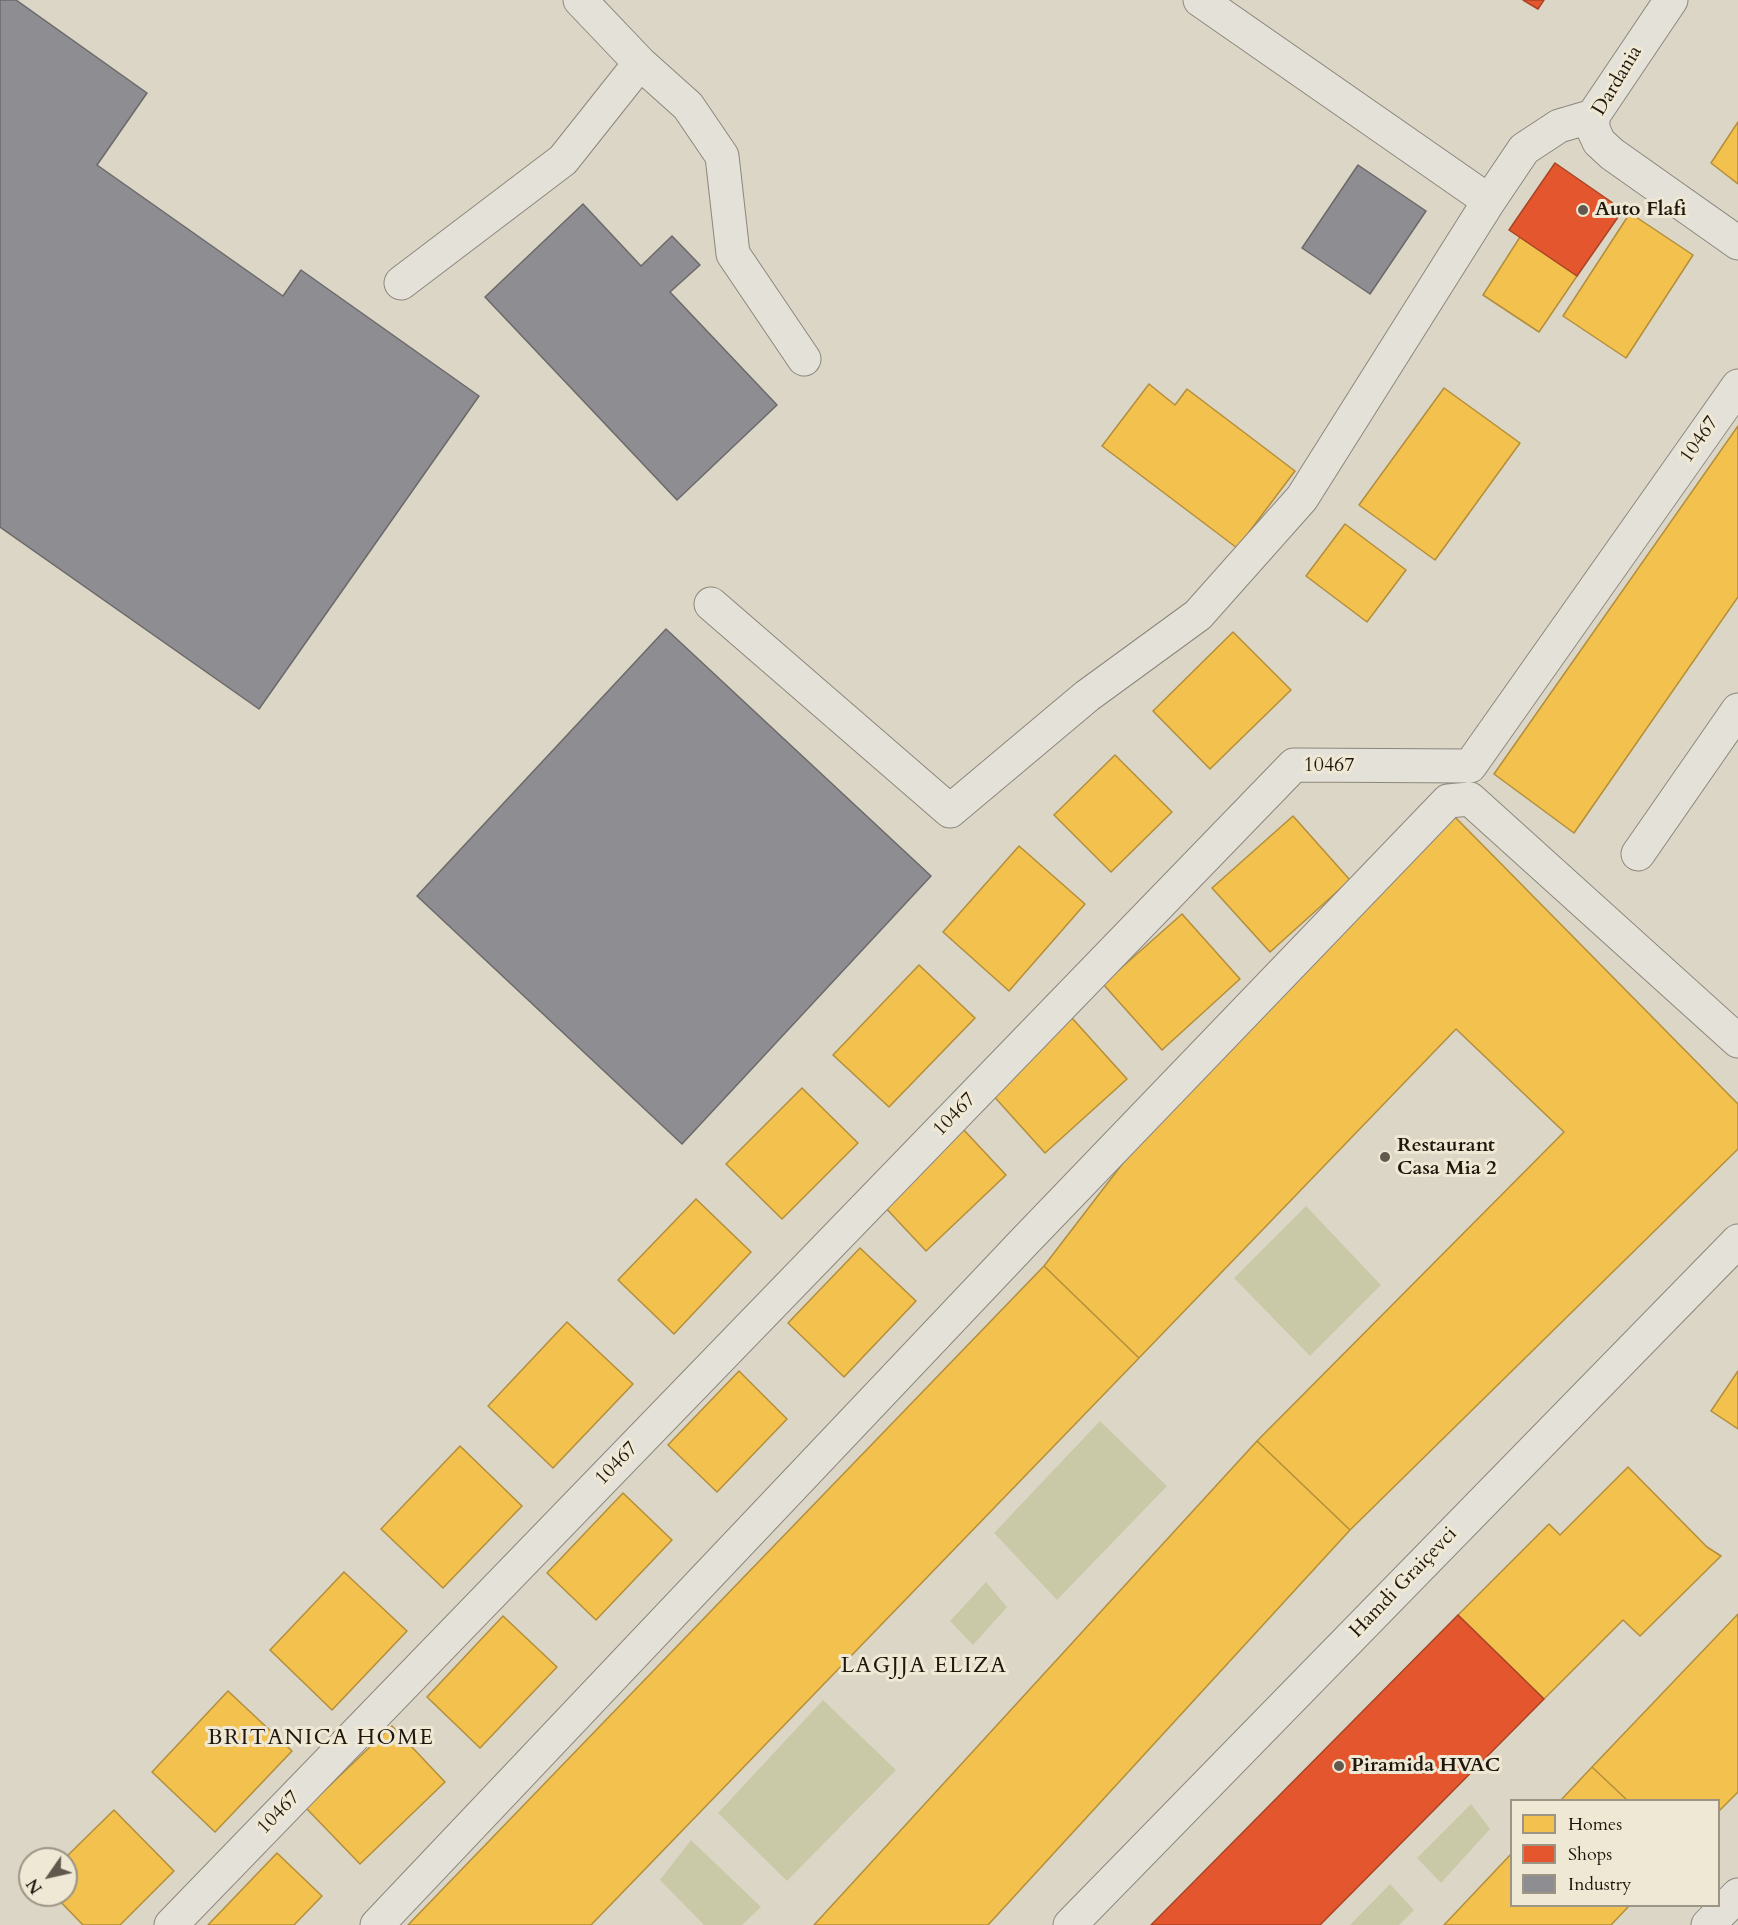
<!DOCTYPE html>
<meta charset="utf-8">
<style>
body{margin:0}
#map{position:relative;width:1738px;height:1925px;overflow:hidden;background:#dcd6c6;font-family:Cardo,serif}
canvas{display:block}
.legend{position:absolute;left:1510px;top:1799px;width:210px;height:108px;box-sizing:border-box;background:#eee8d4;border:2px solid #9c9485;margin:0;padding:8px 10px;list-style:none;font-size:18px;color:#20160e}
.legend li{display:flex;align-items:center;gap:12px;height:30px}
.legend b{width:30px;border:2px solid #9c9485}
.north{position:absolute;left:18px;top:1847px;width:60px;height:60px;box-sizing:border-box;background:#eee8d4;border:2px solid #9c9485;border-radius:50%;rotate:236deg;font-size:16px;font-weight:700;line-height:24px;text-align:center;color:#20160e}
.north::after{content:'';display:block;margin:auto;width:21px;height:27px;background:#62594e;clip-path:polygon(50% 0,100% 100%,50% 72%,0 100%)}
</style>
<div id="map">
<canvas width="1738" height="1925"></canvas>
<ul class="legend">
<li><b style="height:16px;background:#f2c14e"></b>Homes</li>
<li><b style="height:16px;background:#e4572e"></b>Shops</li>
<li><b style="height:16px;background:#8d8d92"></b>Industry</li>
</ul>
<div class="north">N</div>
</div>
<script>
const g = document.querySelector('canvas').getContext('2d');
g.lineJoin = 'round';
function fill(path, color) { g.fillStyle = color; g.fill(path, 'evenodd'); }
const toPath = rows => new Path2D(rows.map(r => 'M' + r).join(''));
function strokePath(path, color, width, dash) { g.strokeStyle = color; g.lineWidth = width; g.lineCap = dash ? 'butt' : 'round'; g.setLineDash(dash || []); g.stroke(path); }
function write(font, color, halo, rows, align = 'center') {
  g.font = font + ' Cardo,serif'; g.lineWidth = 6; g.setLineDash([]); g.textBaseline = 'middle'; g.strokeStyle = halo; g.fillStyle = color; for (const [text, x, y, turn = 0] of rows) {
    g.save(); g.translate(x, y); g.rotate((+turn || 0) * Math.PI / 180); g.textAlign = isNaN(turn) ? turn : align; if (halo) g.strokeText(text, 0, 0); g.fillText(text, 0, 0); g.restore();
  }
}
const green = toPath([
 [1306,1206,1381,1285,1310,1356,1234,1278],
 [1100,1421,1167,1486,1057,1600,994,1533],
 [986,1582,1007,1607,973,1645,950,1621],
 [823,1700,896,1770,787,1881,718,1813],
 [1471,1804,1490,1829,1441,1883,1417,1858],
 [691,1840,761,1907,742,1925,704,1925,660,1880],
 [1390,1884,1414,1910,1399,1925,1350,1925]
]);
const homes = toPath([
 [1738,122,1738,184,1711,163,1738,122],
 [1630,213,1693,255,1626,358,1563,316,1630,213],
 [1520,237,1577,276,1539,332,1483,295,1520,237],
 [1149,384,1175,405,1187,389,1295,471,1237,548,1102,446,1149,384],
 [1444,388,1520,443,1435,560,1359,505,1444,388],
 [1738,426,1738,597,1574,833,1494,774,1738,426],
 [1345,524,1406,570,1367,622,1306,576,1345,524],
 [1233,632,1291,690,1210,769,1153,711,1233,632],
 [1115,755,1172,812,1111,872,1054,815,1115,755],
 [1293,816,1350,880,1270,952,1212,888,1293,816],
 [1454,816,1738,1104,1738,1149,1350,1530,1257,1441,1564,1132,1456,1029,1139,1358,1044,1266,1179,1090,1454,816],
 [1019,846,1085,904,1009,991,943,932,1019,846],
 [1182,914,1240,979,1162,1050,1103,984,1182,914],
 [919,965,975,1018,889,1107,833,1055,919,965],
 [1072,1018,1127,1079,1045,1153,990,1092,1072,1018],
 [802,1088,858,1143,782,1219,726,1164,802,1088],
 [962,1128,1006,1175,926,1251,882,1204,962,1128],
 [696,1199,751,1252,674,1334,618,1280,696,1199],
 [860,1248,916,1301,844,1377,788,1323,860,1248],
 [1044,1266,1139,1358,591,1925,408,1925,1044,1266],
 [567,1322,633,1384,553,1468,488,1406,567,1322],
 [739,1371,787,1419,717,1492,668,1445,739,1371],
 [1738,1371,1738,1429,1711,1411,1738,1371],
 [1257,1441,1350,1530,988,1925,814,1925,1257,1441],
 [460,1446,522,1506,443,1588,381,1529,460,1446],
 [1628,1467,1707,1547,1721,1556,1640,1636,1623,1620,1544,1699,1458,1615,1549,1524,1560,1535,1628,1467],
 [623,1493,672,1540,596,1620,547,1573,623,1493],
 [344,1572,407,1631,332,1710,270,1650,344,1572],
 [1738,1614,1738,1792,1718,1812,1718,1800,1627,1800,1592,1767,1738,1614],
 [503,1616,557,1667,480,1748,427,1697,503,1616],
 [228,1691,292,1751,215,1832,152,1772,228,1691],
 [392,1726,445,1782,360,1864,306,1808,392,1726],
 [1592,1767,1627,1800,1561,1800,1592,1767],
 [114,1810,174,1871,120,1925,83,1925,54,1895,66,1895,66,1859,64,1859,114,1810],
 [277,1853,322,1896,294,1925,208,1925,277,1853],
 [1512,1853,1512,1906,1629,1906,1611,1925,1444,1925,1512,1853]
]);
const shops = toPath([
 [1523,0,1544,0,1538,9,1523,0],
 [1555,163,1623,210,1577,276,1509,230,1555,163],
 [1458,1615,1544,1699,1320,1925,1151,1925,1458,1615]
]);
const industry = toPath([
 [0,0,16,0,147,93,97,165,283,296,301,270,479,396,259,709,0,527,0,0],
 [1358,165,1426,211,1370,294,1302,248,1358,165],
 [583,204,641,266,672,236,700,265,670,292,777,405,677,500,485,297,583,204],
 [666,629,931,876,682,1144,417,896,666,629]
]);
const minor = toPath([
 [1200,0,1489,201],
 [1671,0,1593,116,1593,129,1599,142,1612,154,1738,243],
 [640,63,688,106,722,156,733,254,804,359],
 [401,283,563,160,640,63,580,0],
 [711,604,950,811,1087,696,1198,615,1302,498,1489,201,1524,149,1559,126,1593,116],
 [1638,854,1738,710],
 [171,1925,1294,765,1470,766,1738,386],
 [377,1925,1024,1242,1448,801,1470,799,1738,1041],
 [1070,1925,1738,1241],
 [1708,1925,1738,1895]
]);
const markers = [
 [1583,210,6,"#62594e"],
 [1385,1157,6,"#62594e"],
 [1339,1766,6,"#62594e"]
];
const streetNames = [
 ["Dardania",1618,81,-59],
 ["10467",1700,440,-55],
 ["10467",1329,766],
 ["10467",955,1115,-46],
 ["10467",617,1464,-46],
 ["Hamdi Graiçevci",1404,1583,-46],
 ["10467",279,1813,-46]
];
const poiNames = [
 ["Auto Flafi",1595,210],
 ["Restaurant",1397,1146],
 ["Casa Mia 2",1397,1169],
 ["Piramida HVAC",1351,1766]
];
const quarterNames = [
 ["LAGJJA ELIZA",924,1667],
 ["BRITANICA HOME",321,1739]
];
fill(green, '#cac9a7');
fill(homes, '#f2c14e');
strokePath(homes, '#b38e3b', 1.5);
fill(shops, '#e4572e');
strokePath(shops, '#a94424', 1.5);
fill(industry, '#8d8d92');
strokePath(industry, '#6c696a', 1.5);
strokePath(minor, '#8c877d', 35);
strokePath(minor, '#e4e1d9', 33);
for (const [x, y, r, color] of markers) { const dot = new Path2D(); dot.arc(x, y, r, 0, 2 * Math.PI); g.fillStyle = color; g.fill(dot); strokePath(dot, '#eee8d4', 2); }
write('20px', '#20160e', '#eee8d4', streetNames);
write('bold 20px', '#20160e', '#eee8d4', poiNames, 'left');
g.letterSpacing = '1.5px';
write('22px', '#20160e', '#eee8d4', quarterNames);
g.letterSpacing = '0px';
</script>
